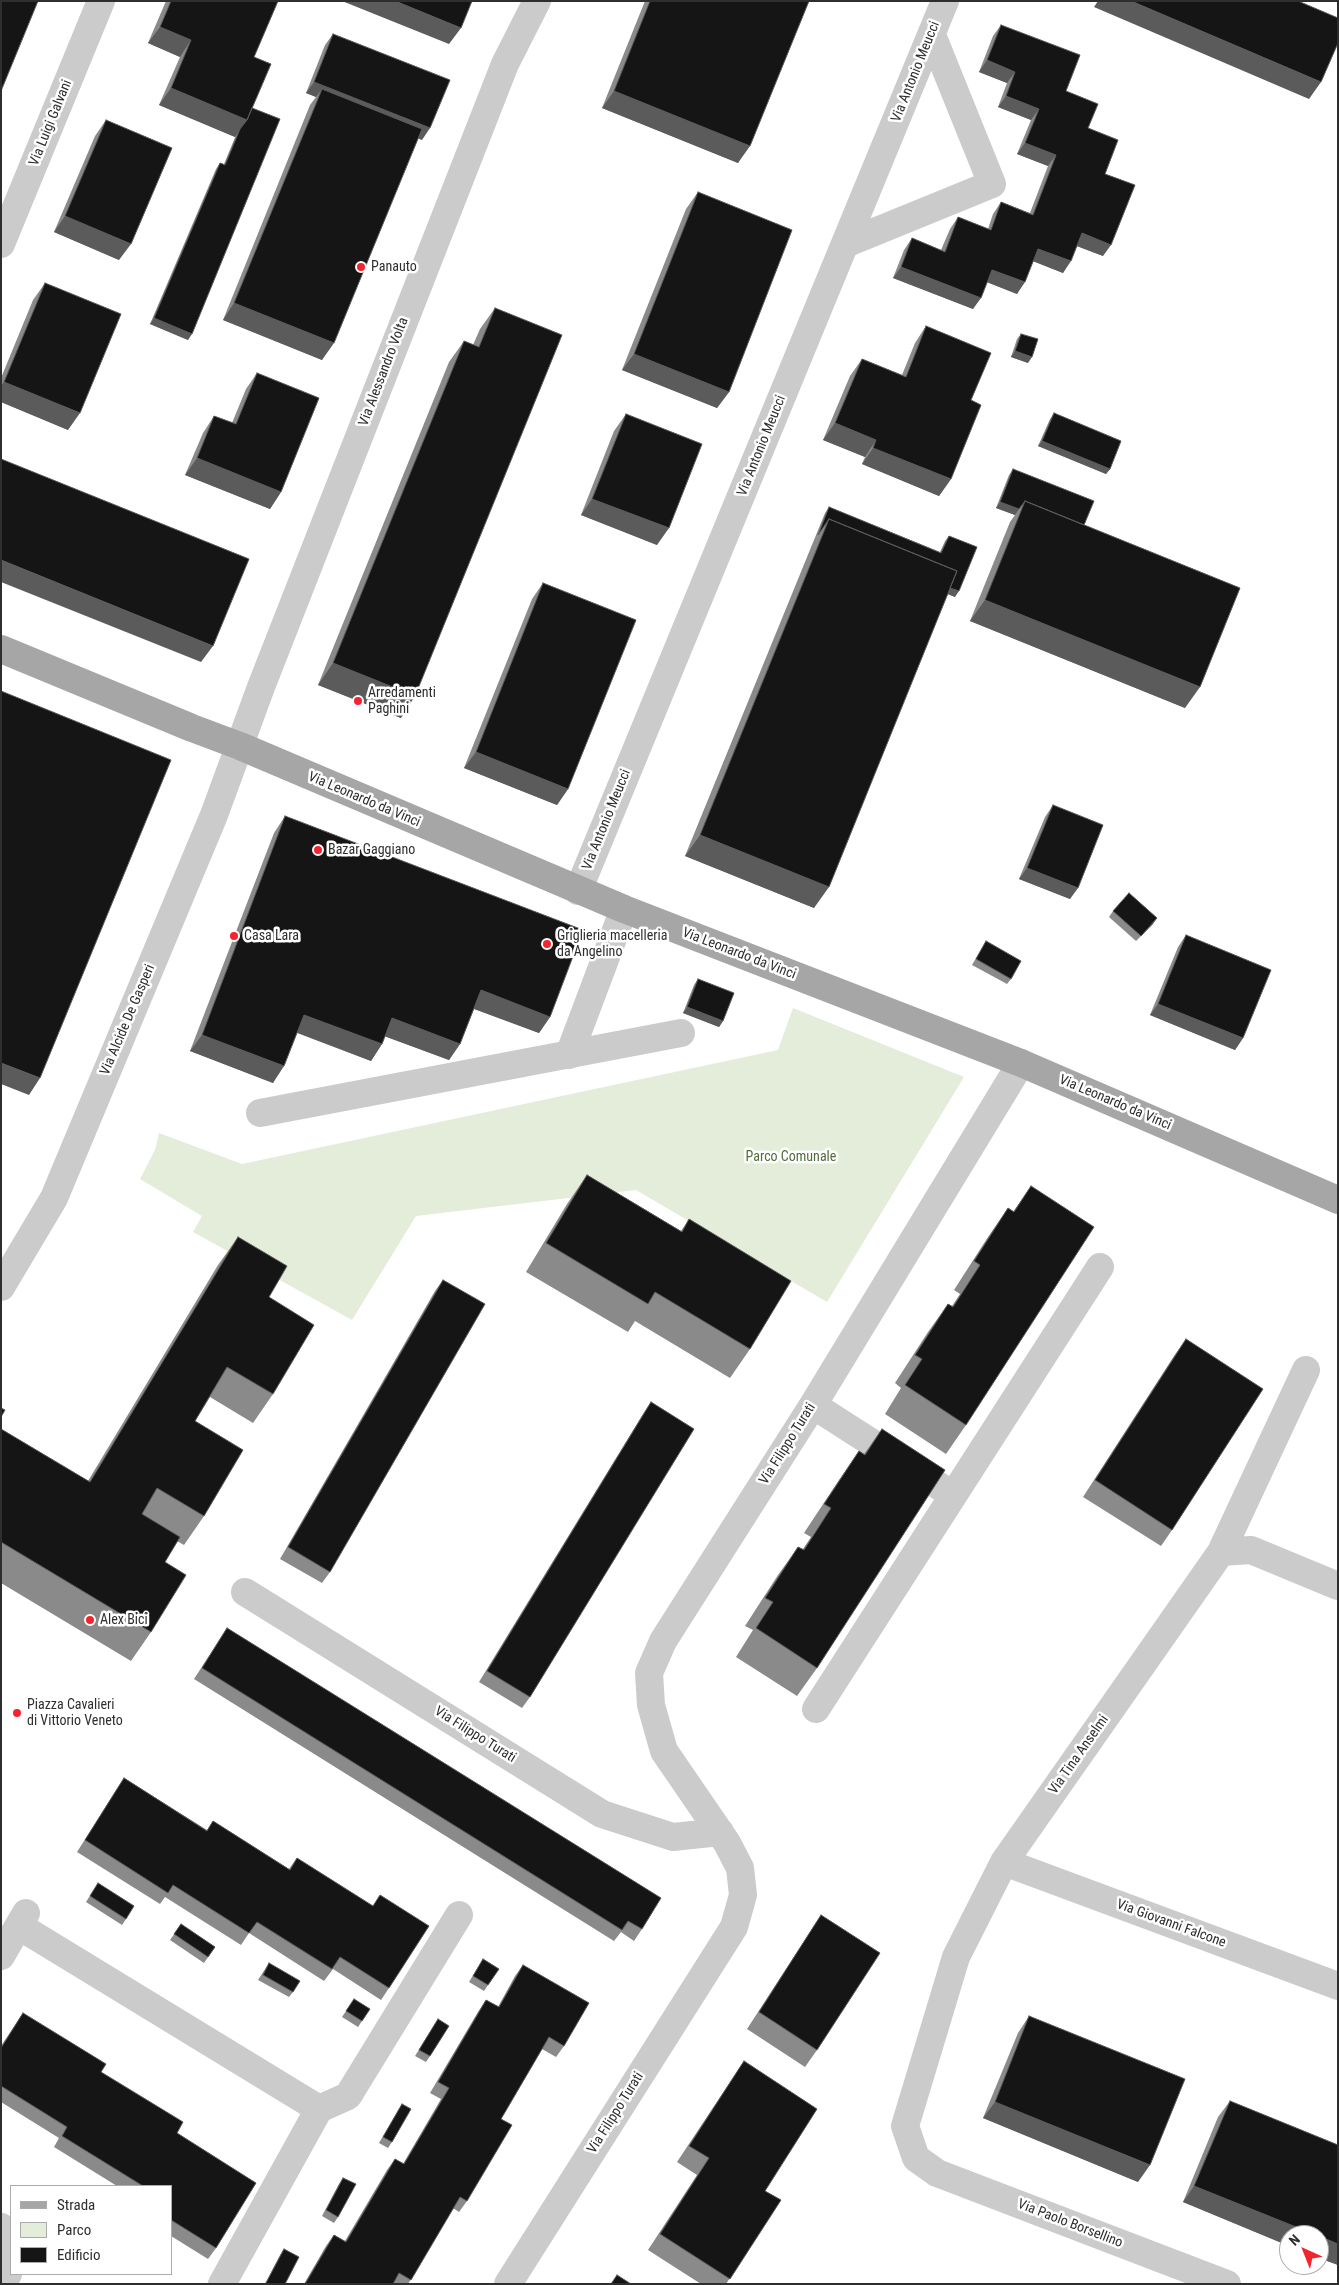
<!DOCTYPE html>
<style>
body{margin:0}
#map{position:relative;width:1339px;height:2285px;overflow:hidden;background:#fff;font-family:"Roboto Condensed",sans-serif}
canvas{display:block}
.frame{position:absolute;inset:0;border:2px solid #2e2e2e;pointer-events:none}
.legend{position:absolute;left:10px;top:2185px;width:162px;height:90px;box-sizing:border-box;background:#fff;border:1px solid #ababab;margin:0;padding:6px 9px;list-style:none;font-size:15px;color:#2e2e2e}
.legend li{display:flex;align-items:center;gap:10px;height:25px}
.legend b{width:25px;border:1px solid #ababab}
.north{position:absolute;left:1279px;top:2225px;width:50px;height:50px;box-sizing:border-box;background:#fff;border:1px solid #ababab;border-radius:50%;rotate:316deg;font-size:14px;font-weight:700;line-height:20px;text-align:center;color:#2e2e2e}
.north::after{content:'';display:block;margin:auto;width:18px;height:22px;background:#f1242f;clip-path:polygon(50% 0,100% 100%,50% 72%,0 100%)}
</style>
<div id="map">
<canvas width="1339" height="2285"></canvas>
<div class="frame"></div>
<ul class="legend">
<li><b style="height:6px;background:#a6a6a6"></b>Strada</li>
<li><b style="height:14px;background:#e4ecda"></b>Parco</li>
<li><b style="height:14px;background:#151515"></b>Edificio</li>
</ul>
<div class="north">N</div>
</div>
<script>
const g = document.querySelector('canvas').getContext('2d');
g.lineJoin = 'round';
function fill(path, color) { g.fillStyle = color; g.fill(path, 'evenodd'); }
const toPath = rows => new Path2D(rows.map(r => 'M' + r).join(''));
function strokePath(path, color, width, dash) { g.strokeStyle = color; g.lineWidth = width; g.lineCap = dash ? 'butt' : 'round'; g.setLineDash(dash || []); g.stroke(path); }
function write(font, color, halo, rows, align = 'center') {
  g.font = font + ' "Roboto Condensed",sans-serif'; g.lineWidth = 5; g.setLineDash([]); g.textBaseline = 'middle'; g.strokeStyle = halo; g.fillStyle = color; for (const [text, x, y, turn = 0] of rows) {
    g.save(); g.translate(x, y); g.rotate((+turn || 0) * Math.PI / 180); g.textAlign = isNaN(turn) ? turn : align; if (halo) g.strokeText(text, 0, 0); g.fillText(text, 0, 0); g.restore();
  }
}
const green = toPath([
 [793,1008,964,1077,827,1302,636,1190,416,1216,352,1320,193,1232,202,1216,140,1179,155,1150,159,1133,242,1164,778,1050]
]);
const minor = toPath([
 [1,244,101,1],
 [845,244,992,184,932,35],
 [578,891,945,1],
 [569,1055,624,909],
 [260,1113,681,1033],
 [1,1287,54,1198,214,815,261,687,505,64,537,1],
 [813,1405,953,1495],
 [1221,1552,1251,1550,1338,1586],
 [245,1592,602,1814,673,1837,720,1832],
 [816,1709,1100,1267],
 [1004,1862,1338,1986],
 [19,1926,319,2109],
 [1,1956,26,1913],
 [1,2227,8,2236,11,2252],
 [2,2284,8,2274,11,2256],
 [222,2284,319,2109,348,2096,459,1915],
 [508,2284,734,1927,743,1895,740,1868,727,1843,664,1751,651,1705,649,1673,663,1641,813,1405,1021,1063],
 [1227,2284,937,2173,916,2158,905,2126,956,1957,1004,1862,1221,1552,1306,1370]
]);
const major = toPath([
 [1,649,192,728,240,746,624,909,1021,1063,1338,1200]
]);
const wall = toPath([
 [166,1,278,1,254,57,252,108,188,340,150,324,216,169,220,163,224,164,236,135,235,137,159,105,180,57,148,43],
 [645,1,809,1,738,163,602,108],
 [1001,25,1066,91,1088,128,1105,174,1103,256,1077,246,1063,273,1033,261,1017,294,987,282,973,309,893,278,904,250,912,238,941,250,950,229,958,217,988,229,993,214,1001,202,1030,213,1048,166,1017,154,1031,120,998,107,1007,83,979,72,993,36],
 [333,34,422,140,418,138,322,360,223,320,310,105,316,97,306,93,325,45],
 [106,120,119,260,54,232,95,136],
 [698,192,729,392,717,408,622,370,686,209],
 [45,283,68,430,1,402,1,378,33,300],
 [495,308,401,718,318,685,449,362,464,341,473,345,480,329],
 [926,326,971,400,951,479,939,496,862,464,865,457,823,440,850,376,862,359,902,375,915,343],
 [1021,334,1028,363,1011,357,1017,339],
 [257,373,281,492,270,509,185,475,203,433,214,416,232,423,246,389],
 [1054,413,1110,469,1106,474,1038,446,1050,419],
 [626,414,657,545,581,515,614,431],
 [1013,469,1084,525,1185,708,970,621,1010,522,1015,515,996,508,1009,475],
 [829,507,940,552,945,541,949,536,955,597,948,594,814,908,685,856,825,513],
 [543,583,568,789,557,805,464,768,532,599],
 [1053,805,1070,899,1019,879,1045,817],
 [285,816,550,1017,539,1033,474,1009,460,1044,449,1060,385,1036,382,1044,371,1061,297,1033,273,1083,190,1051,274,833],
 [1113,911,1153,924,1136,941,1109,917],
 [1186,935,1243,1038,1235,1050,1150,1015,1178,947],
 [986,941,1011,979,1007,984,972,965],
 [698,979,723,1021,719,1027,683,1013,694,985],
 [587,1175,681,1231,689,1219,750,1349,730,1378,635,1321,628,1332,526,1272,567,1204],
 [1031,1186,966,1425,946,1454,885,1414,901,1388,895,1383,928,1332,948,1304,952,1306,960,1294,954,1290,988,1237,1008,1208,1013,1212],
 [238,1237,269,1297,273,1394,253,1423,210,1397,195,1421,204,1516,184,1545,177,1541,165,1562,151,1632,131,1661,1,1583,1,1429,88,1481,218,1265],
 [443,1280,330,1572,322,1583,280,1559,435,1291],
 [1186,1339,1172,1530,1161,1546,1083,1497,1174,1356],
 [651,1402,530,1697,522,1708,479,1682,643,1414],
 [882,1429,817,1668,797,1696,736,1657,753,1630,745,1626,778,1575,798,1547,803,1549,811,1537,804,1533,839,1480,859,1451,864,1454],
 [227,1628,642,1929,634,1941,621,1932,614,1941,194,1679],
 [124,1778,207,1830,213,1821,289,1869,297,1858,389,1988,381,2000,333,1969,324,1981,249,1933,241,1945,165,1897,160,1904,77,1852],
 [98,1883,126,1919,122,1925,86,1902],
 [821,1915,817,2050,805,2067,747,2029,810,1932],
 [181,1924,215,1947,204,1963,170,1940],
 [483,1959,488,1985,484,1991,469,1982],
 [269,1963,293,1992,289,1997,258,1980],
 [523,1965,564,2046,556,2057,542,2049,501,2119,467,2201,459,2212,453,2208,408,2284,304,2284,326,2246,334,2235,345,2241,387,2170,395,2159,403,2164,441,2099,430,2093,478,2012,486,2000,498,2007,515,1976],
 [354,1999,370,2009,358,2027,342,2017],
 [23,2013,101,2072,177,2133,216,2248,208,2259,171,2236,171,2186,117,2186,54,2147,59,2138,1,2102,1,2046],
 [1029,2016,1138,2182,983,2118,1018,2033],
 [438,2019,430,2056,426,2062,415,2056],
 [744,2061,765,2191,781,2200,726,2284,701,2284,648,2250,697,2175,677,2162],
 [1230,2101,1338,2145,1338,2265,1319,2258,1289,2235,1289,2246,1183,2202,1218,2117],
 [402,2104,392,2142,388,2148,379,2143],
 [343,2178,338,2217,334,2223,322,2216,339,2184],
 [284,2249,285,2284,265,2284,280,2255]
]);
const shadedWall = toPath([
 [342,1,395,1,461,28,449,44],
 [1098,1,1131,1,1321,82,1309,99,1094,7],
 [160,27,191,40,180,57,148,43],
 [987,60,1015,72,1007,83,979,72],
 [314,82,430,128,422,140,318,98,322,89,316,97,306,93],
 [171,88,247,120,235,137,159,105],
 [614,91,750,146,738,163,602,108],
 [1006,96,1039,109,1031,120,998,107],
 [1025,143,1056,155,1048,166,1017,154],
 [65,216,131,244,119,260,54,232],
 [1082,233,1111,245,1103,256,1074,245],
 [1038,249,1071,261,1063,273,1030,260],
 [901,267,981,298,973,309,893,278],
 [992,270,1025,282,1017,294,984,281],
 [234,303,334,343,322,360,223,320],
 [154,318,192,334,188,340,150,324],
 [1015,351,1032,357,1028,363,1011,357],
 [634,354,729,392,717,408,622,370],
 [4,382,80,413,68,430,1,402,1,386],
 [835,423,876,440,865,457,823,440],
 [1042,441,1110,469,1106,474,1038,446],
 [873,448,951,479,939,496,862,464],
 [197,458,281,492,270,509,185,475],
 [592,499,669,528,657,545,581,515],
 [1000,502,1019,509,1015,515,996,508],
 [822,536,959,591,955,597,819,543],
 [1,560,213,646,201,662,1,582],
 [985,600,1200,687,1185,708,970,621],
 [333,663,415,696,401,718,318,685],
 [476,752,568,789,557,805,464,768],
 [700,835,829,887,814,908,685,856],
 [1027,868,1078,888,1070,899,1019,879],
 [1157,918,1153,924,1136,941,1141,936],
 [481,990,550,1017,539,1033,469,1007],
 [1158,1004,1243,1038,1235,1050,1150,1015],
 [687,1007,723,1021,719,1027,683,1013],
 [304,1015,382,1044,371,1061,293,1031],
 [392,1018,460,1044,449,1060,381,1035],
 [202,1035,284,1066,273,1083,190,1051],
 [1,1063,40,1078,29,1095,1,1084],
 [995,2102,1150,2165,1138,2182,983,2118],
 [1194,2186,1316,2235,1289,2235,1289,2246,1183,2202],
 [1319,2236,1338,2244,1338,2265,1319,2258]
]);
const building = toPath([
 [1,1,38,1,1,91,1,1],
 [171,1,278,1,254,57,271,64,247,120,171,88,191,40,160,27,171,1],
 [395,1,472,1,461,28,395,1],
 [650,1,809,1,750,146,614,91,650,1],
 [1131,1,1298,1,1338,18,1338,43,1321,82,1131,1],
 [1001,25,1080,55,1066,91,1098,104,1088,128,1118,140,1105,174,1135,185,1111,245,1082,233,1071,261,1038,249,1025,282,992,270,981,298,901,267,912,238,945,252,958,217,991,230,1001,202,1033,215,1056,155,1025,143,1039,109,1006,96,1015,72,987,60,1001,25],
 [333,34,450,80,430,128,314,82,333,34],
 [322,89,422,129,334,343,234,303,322,89],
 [252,108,280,119,192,334,154,318,220,163,225,165,240,129,247,120,252,108],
 [106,120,172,148,131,244,65,216,106,120],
 [698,192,792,230,729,392,634,354,698,192],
 [45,283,121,314,80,413,4,382,45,283],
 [495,308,562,335,415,696,333,663,464,341,479,347,495,308],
 [926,326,991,353,971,400,981,405,951,479,873,448,876,440,835,423,862,359,906,377,926,326],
 [1021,334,1038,339,1032,357,1015,351,1021,334],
 [257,373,319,398,281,492,197,458,214,416,236,424,257,373],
 [1054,413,1121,441,1110,469,1042,441,1054,413],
 [626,414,702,444,669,528,592,499,626,414],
 [1,459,249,559,213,646,1,560,1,459],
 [1013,469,1094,501,1084,525,1025,501,1019,509,1000,502,1013,469],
 [1025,501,1240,588,1200,687,985,600,1025,501],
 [829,507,941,553,949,536,977,547,959,591,950,588,957,571,829,519,818,535,829,507],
 [829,519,957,571,829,887,700,835,829,519],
 [543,583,636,620,568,789,476,752,543,583],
 [1,691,171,760,40,1078,1,1063,1,691],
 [1053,805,1103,825,1078,888,1027,868,1053,805],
 [285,816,583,930,550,1017,481,990,460,1044,392,1018,382,1044,304,1015,284,1066,202,1035,285,816],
 [1129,893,1157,918,1141,936,1113,911,1129,893],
 [1186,935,1271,970,1243,1038,1158,1004,1186,935],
 [986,941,1021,961,1011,979,976,959,986,941],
 [698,979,734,993,723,1021,687,1007,698,979],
 [587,1175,682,1232,689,1219,791,1281,750,1349,655,1292,648,1304,546,1243,587,1175],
 [1031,1186,1094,1227,966,1425,905,1385,922,1359,915,1355,948,1304,953,1307,980,1265,974,1261,1008,1208,1014,1212,1031,1186],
 [238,1237,287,1266,269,1297,314,1325,273,1394,227,1367,195,1421,243,1450,204,1516,157,1488,142,1514,180,1537,165,1562,186,1575,151,1632,1,1542,1,1429,90,1482,238,1237],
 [443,1280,485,1304,330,1572,288,1547,443,1280],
 [1186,1339,1263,1389,1172,1530,1095,1480,1186,1339],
 [651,1402,694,1429,530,1697,487,1671,651,1402],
 [1,1408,5,1410,1,1417,1,1408],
 [882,1429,945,1470,817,1668,756,1628,773,1602,765,1598,798,1547,804,1550,831,1508,824,1504,859,1451,865,1455,882,1429],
 [227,1628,661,1898,642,1929,628,1921,622,1930,202,1668,227,1628],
 [124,1778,207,1831,213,1821,290,1870,297,1858,373,1906,380,1895,429,1926,389,1988,340,1957,332,1969,257,1922,249,1933,173,1885,168,1893,85,1840,124,1778],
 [98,1883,134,1906,126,1919,90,1896,98,1883],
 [821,1915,880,1953,817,2050,759,2012,821,1915],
 [181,1924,215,1947,208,1957,174,1934,181,1924],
 [483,1959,499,1969,488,1985,473,1976,483,1959],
 [269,1963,300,1981,293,1992,263,1975,269,1963],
 [523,1965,589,2003,564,2046,549,2037,501,2119,512,2125,467,2201,460,2197,411,2280,399,2273,393,2284,305,2284,334,2235,346,2242,395,2159,404,2164,449,2088,438,2082,486,2000,499,2007,523,1965],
 [354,1999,370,2009,362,2021,346,2011,354,1999],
 [23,2013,106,2064,101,2072,183,2122,177,2133,256,2183,216,2248,171,2220,171,2186,143,2186,62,2136,67,2127,1,2086,1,2048,23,2013],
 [1029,2016,1185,2079,1150,2165,995,2102,1029,2016],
 [438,2019,449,2026,430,2056,419,2050,438,2019],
 [744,2061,817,2109,765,2191,781,2200,730,2279,660,2234,709,2158,689,2146,744,2061],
 [1230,2101,1338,2145,1338,2244,1319,2236,1319,2235,1316,2235,1194,2186,1230,2101],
 [402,2104,411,2109,392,2142,383,2137,402,2104],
 [343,2178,356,2184,338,2217,326,2210,343,2178],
 [284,2249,299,2257,285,2284,267,2284,266,2283,284,2249],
 [617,2275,631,2284,611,2284,617,2275]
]);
const markers = [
 [361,267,5,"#f1242f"],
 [358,701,5,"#f1242f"],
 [318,850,5,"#f1242f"],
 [234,936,5,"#f1242f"],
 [547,944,5,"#f1242f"],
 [90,1620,5,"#f1242f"],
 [17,1713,5,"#f1242f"]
];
const streetNames = [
 ["Via Antonio Meucci",916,72,-68],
 ["Via Luigi Galvani",51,123,-68],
 ["Via Alessandro Volta",384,372,-69],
 ["Via Antonio Meucci",762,446,-68],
 ["Via Leonardo da Vinci",364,800,23],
 ["Via Antonio Meucci",607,820,-68],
 ["Via Leonardo da Vinci",739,954,21],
 ["Via Alcide De Gasperi",128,1020,-67],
 ["Via Leonardo da Vinci",1115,1103,23],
 ["Via Filippo Turati",788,1444,-58],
 ["Via Filippo Turati",475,1735,32],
 ["Via Tina Anselmi",1079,1755,-55],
 ["Via Giovanni Falcone",1171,1924,20],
 ["Via Filippo Turati",616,2113,-58],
 ["Via Paolo Borsellino",1070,2224,21]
];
const poiNames = [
 ["Panauto",371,267],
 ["Arredamenti",368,693],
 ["Paghini",368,709],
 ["Bazar Gaggiano",328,850],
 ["Casa Lara",244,936],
 ["Griglieria macelleria",557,936],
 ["da Angelino",557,952],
 ["Alex Bici",100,1620],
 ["Piazza Cavalieri",27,1705],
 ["di Vittorio Veneto",27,1721]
];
const parkNames = [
 ["Parco Comunale",791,1157]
];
fill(green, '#e4ecda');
strokePath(minor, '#cbcbcb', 28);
strokePath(major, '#a6a6a6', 28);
fill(wall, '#8a8a8a');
fill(shadedWall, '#5b5b5b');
fill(building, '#151515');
strokePath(building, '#5b5b5b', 1);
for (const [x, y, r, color] of markers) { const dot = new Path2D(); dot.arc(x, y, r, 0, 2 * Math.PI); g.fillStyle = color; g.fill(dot); strokePath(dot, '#fff', 2); }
write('14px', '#2e2e2e', '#fff', streetNames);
write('14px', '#2e2e2e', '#fff', poiNames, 'left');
write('14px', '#506c38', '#fff', parkNames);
</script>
